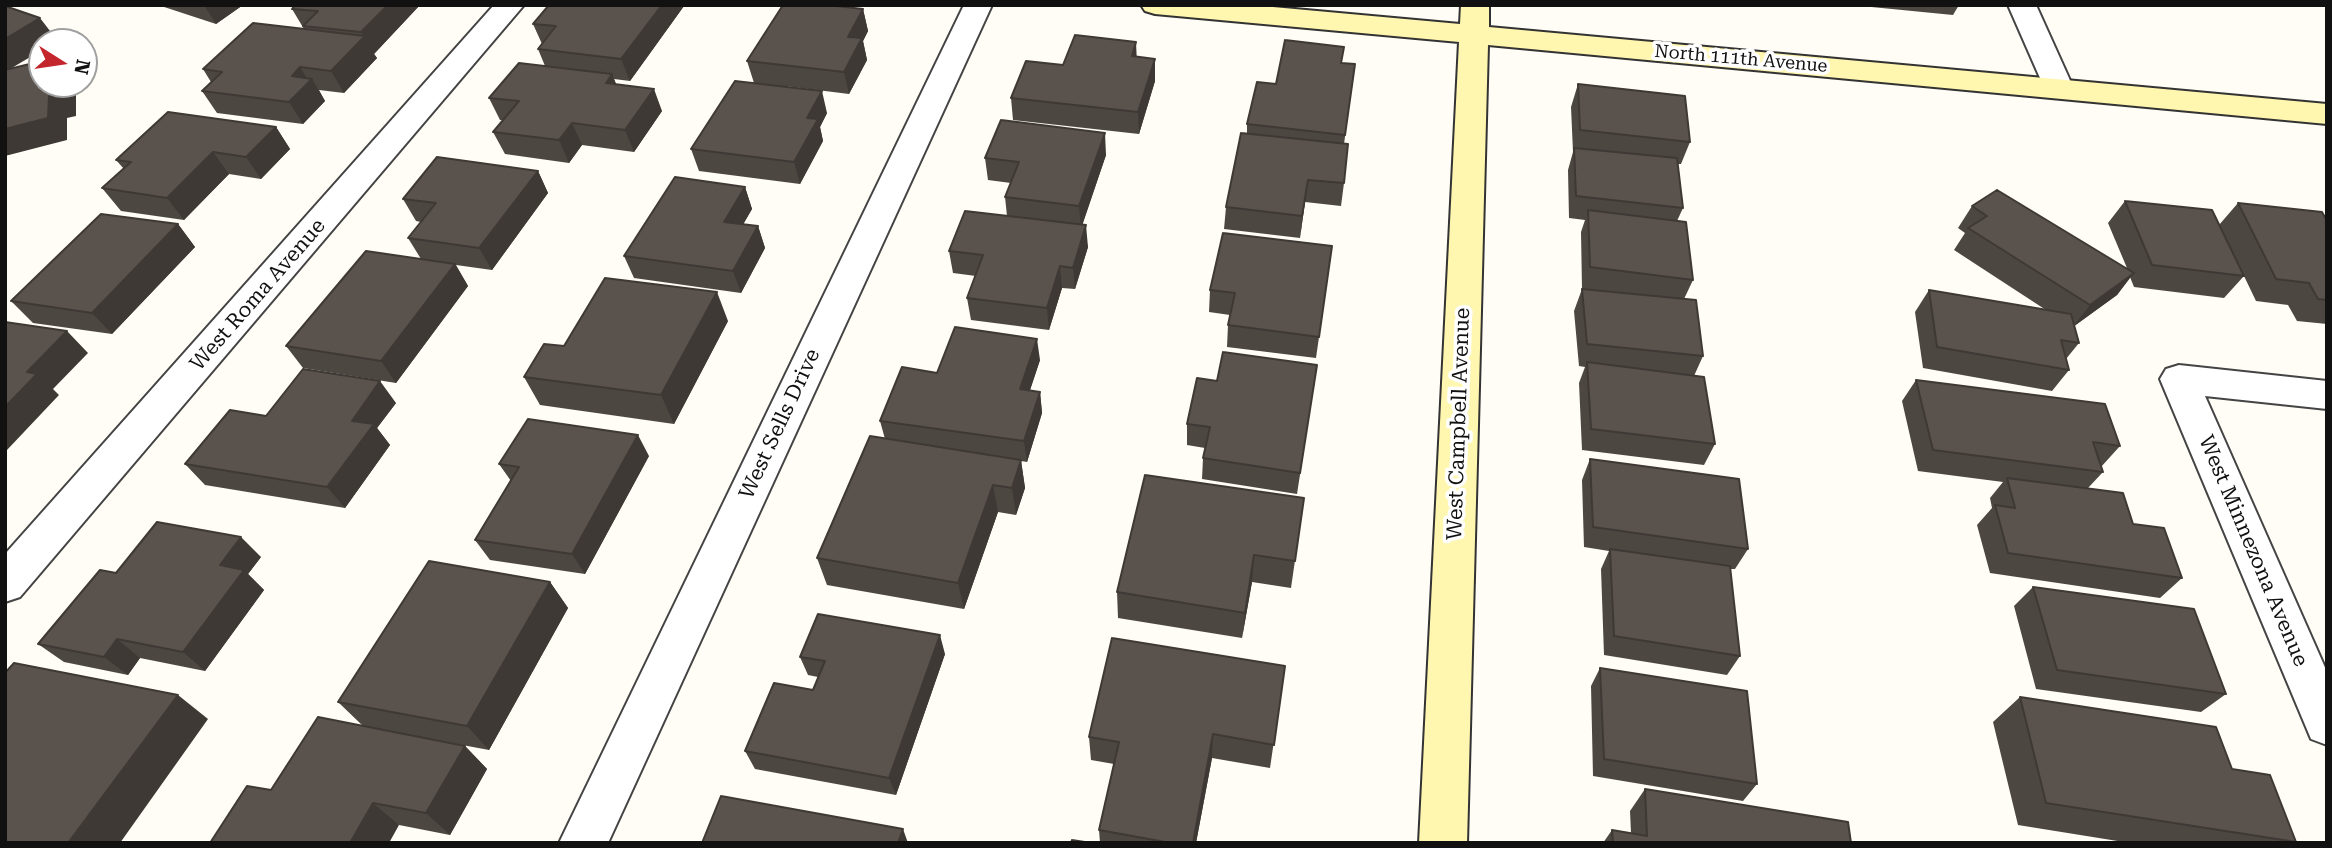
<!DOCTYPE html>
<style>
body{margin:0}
#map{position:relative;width:2332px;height:848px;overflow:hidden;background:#fffdf5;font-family:"Roboto Serif",serif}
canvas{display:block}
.frame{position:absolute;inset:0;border:7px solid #111;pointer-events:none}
.north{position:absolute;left:28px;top:28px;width:70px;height:70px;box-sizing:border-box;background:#fff;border:2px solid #a0a0a0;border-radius:50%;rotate:102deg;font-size:19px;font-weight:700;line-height:28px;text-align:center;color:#111}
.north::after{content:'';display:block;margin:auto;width:24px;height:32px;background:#c4262e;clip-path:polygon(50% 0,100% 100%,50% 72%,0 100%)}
</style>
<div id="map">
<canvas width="2332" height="848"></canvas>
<div class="frame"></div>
<div class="north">N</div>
</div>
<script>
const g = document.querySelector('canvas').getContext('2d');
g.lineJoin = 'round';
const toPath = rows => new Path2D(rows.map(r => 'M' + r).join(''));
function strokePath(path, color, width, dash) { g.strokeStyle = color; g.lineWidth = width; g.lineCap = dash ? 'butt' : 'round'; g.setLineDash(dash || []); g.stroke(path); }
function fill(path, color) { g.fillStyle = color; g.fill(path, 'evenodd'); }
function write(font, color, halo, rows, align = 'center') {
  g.font = font + ' "Roboto Serif",serif'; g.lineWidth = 7; g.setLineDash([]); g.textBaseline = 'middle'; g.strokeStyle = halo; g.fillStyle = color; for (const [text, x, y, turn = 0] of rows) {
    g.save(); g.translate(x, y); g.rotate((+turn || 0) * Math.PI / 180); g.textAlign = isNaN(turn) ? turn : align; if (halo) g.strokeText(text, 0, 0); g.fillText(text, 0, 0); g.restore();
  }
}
const street = toPath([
 [494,5,524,5,20,597,5,602,5,554,494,5],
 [964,5,992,5,608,843,559,843,964,5],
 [2008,5,2036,5,2073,87,2069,94,2058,96,2047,94,2008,5],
 [2179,365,2327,381,2327,409,2205,396,2327,672,2327,745,2311,739,2160,379,2166,369,2179,365]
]);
const secondary = toPath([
 [1141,5,1251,5,1460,24,1461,5,1489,5,1489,27,2327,104,2327,124,1488,45,1467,843,1419,843,1459,42,1155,14,1145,11,1141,5]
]);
const wall = toPath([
 [158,5,243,5,216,24],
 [420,5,374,54,377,58,344,93,319,90,325,101,303,124,217,113,202,91,211,82,203,69,304,29,292,9],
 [549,5,684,5,684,6,630,81,614,79,616,84,662,111,634,152,582,145,569,163,505,154,493,132,503,120,500,120,489,98,545,66,538,49,542,44,533,24],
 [1851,5,1959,5,1953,15],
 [2264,5,2287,5,2285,7],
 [863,9,868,31,863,41,867,60,849,94,785,86,827,113,820,127,823,141,800,184,699,171,691,149,754,83,747,61],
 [1137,57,1155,59,1155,81,1139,134,1013,120,1011,98,1063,65],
 [1342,63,1355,64,1344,144,1344,183,1341,206,1305,202,1300,238,1224,229,1226,207,1247,134,1247,124,1276,84],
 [1578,84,1690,142,1681,164,1677,164,1683,208,1677,221,1693,280,1684,299,1703,356,1694,376,1715,444,1704,465,1582,450,1579,383,1585,367,1579,366,1574,311,1582,289,1581,232,1585,220,1569,218,1568,170,1573,152,1571,107],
 [276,127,290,149,261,179,229,174,184,220,121,211,102,188,124,169,116,160],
 [1106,155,1082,225,1088,247,1075,289,1062,288,1049,330,971,320,967,298,976,276,953,273,949,251,1007,216,1005,197,1011,183,988,180,985,158],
 [538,171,548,193,492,270,456,265,468,286,396,383,303,368,286,346,421,259,408,238,421,222,416,221,403,199],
 [745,187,752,209,743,224,758,226,765,248,741,293,634,278,624,256],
 [2125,201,2219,225,2238,203,2327,221,2327,324,2297,321,2288,305,2256,301,2244,276,2224,298,2134,287,2130,277,2117,295,2074,326,2079,343,2066,359,2069,370,2052,391,1923,368,1915,312,1929,290,2046,310,1954,250,1965,233,1958,228,1972,206,2127,268,2108,223],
 [178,224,195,247,112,334,33,323,11,301],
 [1332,246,1316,358,1227,347,1228,325,1230,315,1209,312,1210,290],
 [728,321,674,424,540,405,524,377,564,346],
 [1040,360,1030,390,1040,392,1042,413,1027,462,1021,461,1025,488,1016,515,998,512,964,609,827,585,817,558,885,439,880,421,937,373],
 [1317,365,1297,494,1202,479,1203,458,1205,448,1187,445,1187,424,1217,381],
 [1916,380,2120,446,2101,467,2103,472,2088,488,2133,524,2182,578,2160,598,1990,573,1977,525,1992,508,1990,498,2003,482,1918,471,1902,401],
 [396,403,377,428,390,445,345,508,205,485,185,464,266,416],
 [649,456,585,574,490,560,475,540,511,481,499,464],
 [1590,459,1748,549,1735,569,1730,569,1740,656,1727,675,1604,655,1601,569,1609,551,1584,547,1582,480],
 [1304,498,1291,588,1252,582,1242,638,1118,618,1117,592],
 [261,557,248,574,264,590,205,671,140,658,128,675,64,662,38,644,116,573],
 [550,582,568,608,489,750,409,735,465,746,487,769,450,835,399,825,271,790,363,726,338,702],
 [2033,587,2226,694,2201,712,2036,689,2014,606],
 [945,654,896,795,755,769,745,751,813,690,818,677,808,675,800,657],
 [1285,666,1270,768,1212,758,1196,843,1100,843,1099,830,1114,764,1091,760,1089,737],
 [1600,668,1757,784,1743,801,1593,776,1591,686],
 [2020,697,2232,769,2296,842,2130,843,2018,825,1993,722],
 [1645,789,1851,843,1603,843,1612,830,1631,833,1630,811]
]);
const shadedWall = toPath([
 [204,5,243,5,216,24],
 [388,5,420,5,374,54,377,58,344,93,331,71,364,37,361,32],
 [662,5,684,5,684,6,630,81,621,59],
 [863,9,868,31,863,41,867,60,849,94,844,72,848,37],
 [40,18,57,40,54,42,42,42,42,50,5,72,5,39],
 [1136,42,1137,64,1132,56],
 [1155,59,1155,81,1139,134,1138,112],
 [300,67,309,82,312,79,325,101,303,124,289,102,292,76],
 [612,74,621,96,606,83],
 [58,84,76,84,76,116,67,118,67,140,5,156,5,129,49,96],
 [654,89,662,111,634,152,625,130],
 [822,91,827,113,820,127,823,141,800,184,794,162,807,118],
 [572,123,582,145,569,163,559,140],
 [276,127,290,149,261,179,246,157],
 [1105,133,1106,155,1081,229,1079,206],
 [213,152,229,174,184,220,167,198],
 [538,171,548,193,492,270,479,248],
 [1308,180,1305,202,1300,238,1302,216],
 [745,187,752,209,732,244,724,222],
 [178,224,195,247,112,334,92,313],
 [1086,225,1088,247,1075,289,1073,268],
 [758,226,765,248,741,293,733,271],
 [455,264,468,286,396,383,381,361],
 [1060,266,1062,288,1049,330,1047,308],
 [2134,273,2117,295,2073,327,2090,305],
 [717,292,728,321,674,424,661,395],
 [67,331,88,353,53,389,59,395,7,450,5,449,5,407,27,372],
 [1037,339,1040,360,1023,411,1020,389],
 [380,381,396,403,377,428,390,445,345,508,327,487,352,421],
 [1040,392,1042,413,1027,462,1024,441],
 [638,435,649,456,585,574,572,554],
 [1021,460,1025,488,1016,515,1012,488],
 [993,485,998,512,964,609,958,583],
 [241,537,261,557,248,574,264,590,205,671,183,652,220,565],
 [1254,555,1252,582,1242,638,1245,613],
 [550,582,568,608,489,750,467,726],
 [940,635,945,654,896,795,889,778],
 [117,639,140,658,128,675,104,657],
 [178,695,208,719,120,843,68,843],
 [1213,734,1212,758,1196,843,1193,843],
 [465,746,487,769,450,835,426,813],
 [373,803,399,825,389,843,350,843],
 [903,829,908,843,898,843]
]);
const building = toPath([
 [295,5,388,5,361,32,303,26,318,11,292,9,295,5],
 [549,5,662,5,621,59,538,49,556,26,533,24,549,5],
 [783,5,827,5,863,9,848,37,862,38,844,72,747,61,783,5],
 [5,6,40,18,5,39,5,6],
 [253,23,365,36,331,71,300,67,292,76,312,79,289,102,202,91,222,72,203,69,253,23],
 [1075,35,1136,42,1132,56,1155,59,1138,112,1011,98,1026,61,1063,65,1075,35],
 [1285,40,1344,47,1341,63,1355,64,1345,135,1247,124,1257,82,1276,84,1285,40],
 [42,61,42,84,58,84,58,94,49,96,48,118,5,129,5,70,42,61],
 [519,63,612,74,606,83,654,89,625,130,572,123,559,140,493,132,519,101,489,98,519,63],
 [735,81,822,91,807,118,818,119,794,162,691,149,735,81],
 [1578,84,1685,96,1690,142,1580,130,1578,84],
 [168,112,276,127,246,157,213,152,167,198,102,188,131,162,116,160,168,112],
 [1001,120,1105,133,1079,206,1005,197,1019,162,985,158,1001,120],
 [1241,133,1348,144,1344,183,1308,180,1302,216,1226,207,1241,133],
 [1574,148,1677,158,1683,208,1576,196,1574,148],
 [437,157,538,171,479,248,408,238,436,203,403,199,437,157],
 [675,177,745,187,724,222,758,226,733,271,624,256,675,177],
 [1997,190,2134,273,2090,305,1968,228,1987,216,1972,206,1997,190],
 [2125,201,2212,210,2244,276,2152,265,2125,201],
 [2238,203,2322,212,2327,221,2327,300,2318,299,2309,283,2276,279,2238,203],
 [1588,210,1686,222,1693,280,1590,267,1588,210],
 [965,211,1086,225,1073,268,1060,266,1047,308,967,298,983,255,949,251,965,211],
 [101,214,178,224,92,313,11,301,101,214],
 [1223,233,1332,246,1319,337,1228,325,1235,293,1210,290,1223,233],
 [366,251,455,264,381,361,286,346,366,251],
 [605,278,717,292,661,395,524,377,544,344,564,346,605,278],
 [1582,289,1696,300,1703,356,1587,344,1582,289],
 [1929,290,2071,314,2079,343,2061,340,2069,370,1937,347,1929,290],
 [5,322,67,331,27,372,37,374,5,407,5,322],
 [955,327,1037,339,1020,389,1040,392,1024,441,880,421,902,367,937,373,955,327],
 [1223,352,1317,365,1300,473,1203,458,1210,427,1187,424,1197,378,1217,381,1223,352],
 [1587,362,1704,377,1715,444,1591,429,1587,362],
 [303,369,380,381,352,421,374,424,327,487,185,464,230,410,266,416,303,369],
 [1916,380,2105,404,2120,446,2093,442,2103,472,1933,450,1916,380],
 [528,419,638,435,572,554,475,540,519,467,499,464,528,419],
 [870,436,1021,460,1012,488,993,485,958,583,817,558,870,436],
 [1590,459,1739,479,1748,549,1593,527,1590,459],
 [1145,475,1304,498,1295,561,1254,555,1245,613,1117,592,1145,475],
 [2007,478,2123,493,2133,524,2164,528,2182,578,2008,553,1995,505,2015,508,2007,478],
 [157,522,241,537,220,565,244,570,183,652,117,639,104,657,38,644,100,570,116,573,157,522],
 [1610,549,1730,566,1740,656,1614,636,1610,549],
 [429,561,550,582,467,726,338,702,429,561],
 [2033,587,2194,609,2226,694,2057,670,2033,587],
 [818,614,940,635,889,778,745,751,774,683,813,690,825,661,800,657,818,614],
 [1112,638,1285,666,1274,745,1213,734,1193,843,1171,843,1099,830,1119,742,1089,737,1112,638],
 [14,663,178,695,68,843,5,843,5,673,14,663],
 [1600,668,1747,691,1757,784,1604,759,1600,668],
 [2020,697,2216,727,2232,769,2270,775,2296,842,2046,803,2020,697],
 [318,717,465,746,426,813,373,803,350,843,210,843,247,786,271,790,318,717],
 [1645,789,1848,822,1851,843,1613,843,1612,830,1647,836,1645,789],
 [721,796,903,829,898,843,702,843,721,796],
 [1072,840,1091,843,1071,843,1072,840]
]);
const farStreetnames = [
 ["North 111th Avenue",1741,59,5]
];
const streetNames = [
 ["West Roma Avenue",258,295,-49],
 ["West Sells Drive",780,424,-65],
 ["West Campbell Avenue",1459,424,-88],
 ["West Minnezona Avenue",2253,551,67]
];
strokePath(street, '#444', 4);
strokePath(secondary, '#333', 4);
fill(street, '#fff');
fill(secondary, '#fff6b0');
fill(wall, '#4d4742');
fill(shadedWall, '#3f3936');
fill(building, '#5a524d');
strokePath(building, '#3f3936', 2);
write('18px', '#111', '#fff', farStreetnames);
write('21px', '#111', '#fff', streetNames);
</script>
